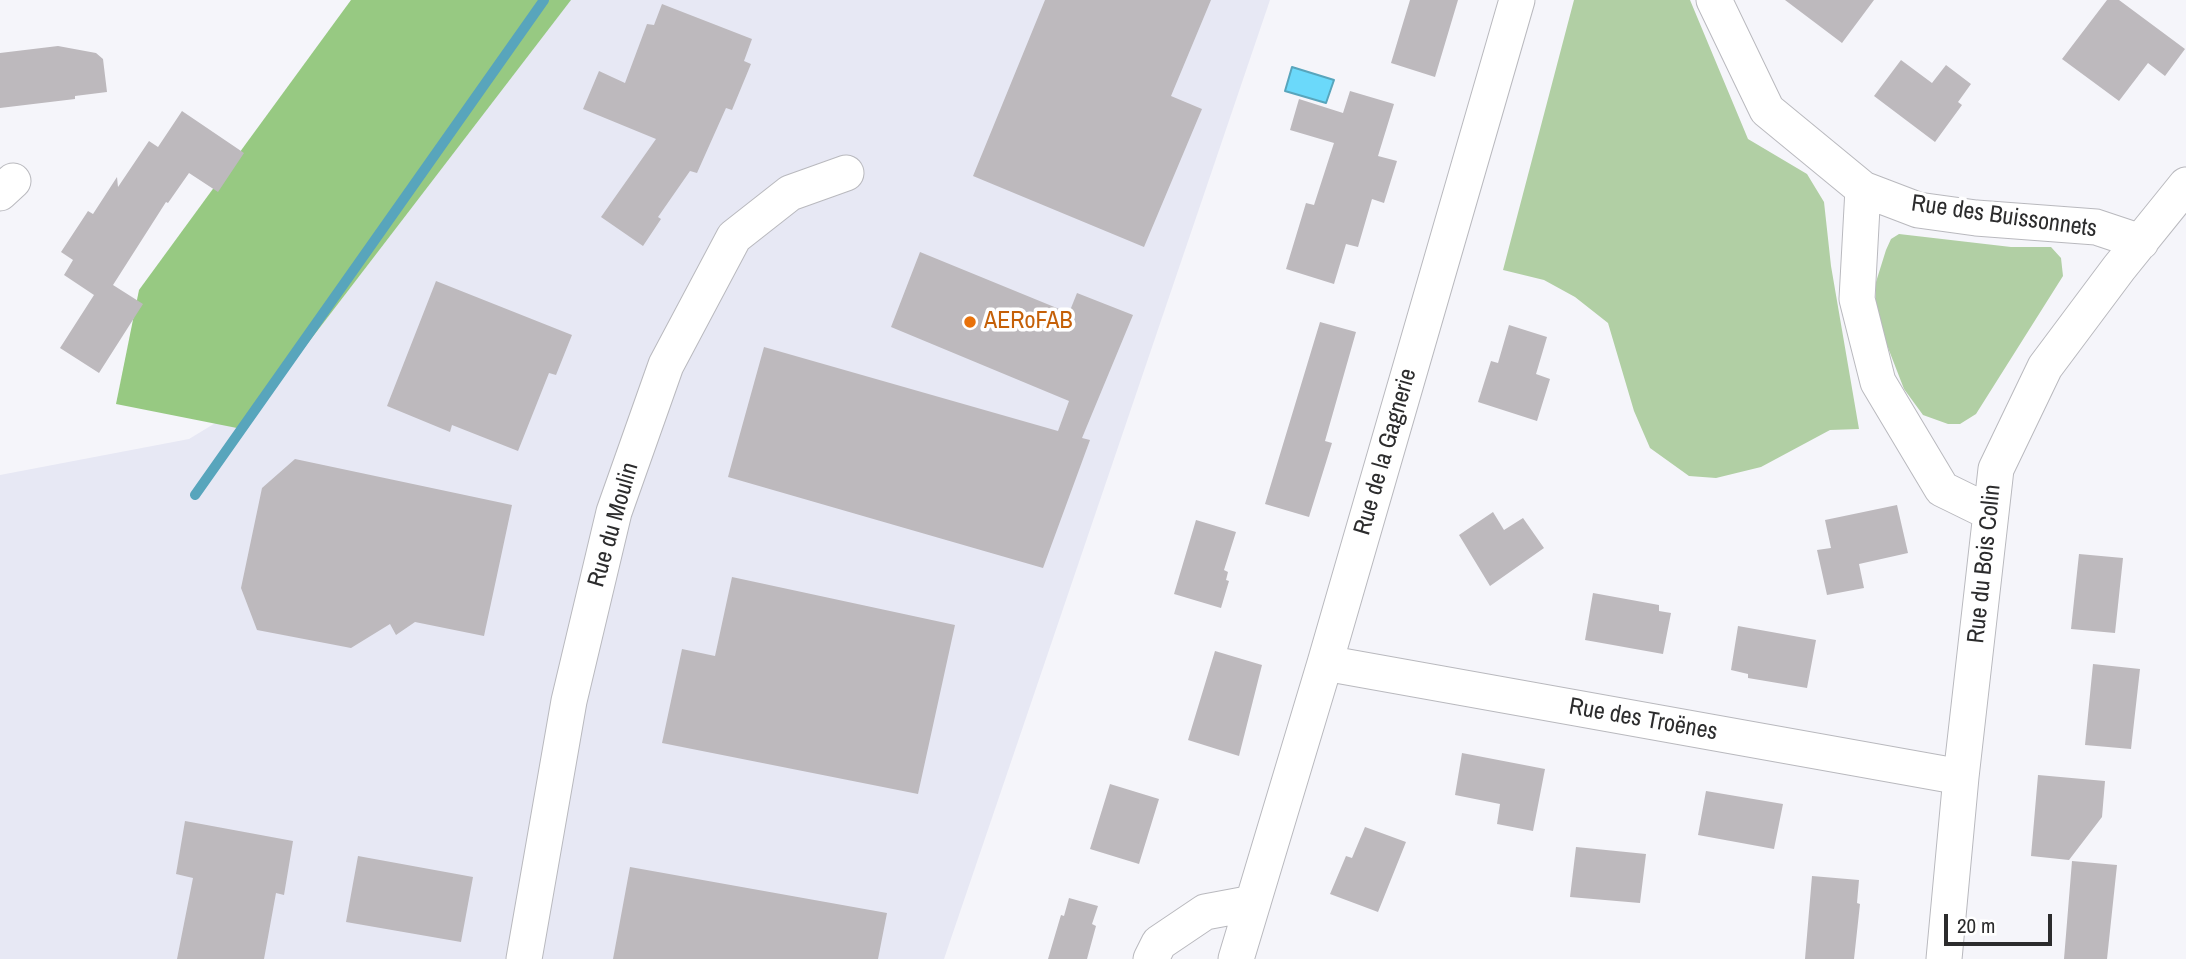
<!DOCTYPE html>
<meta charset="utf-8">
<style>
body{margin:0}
#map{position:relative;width:2186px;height:959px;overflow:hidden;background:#f5f5fa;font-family:"Archivo Narrow",sans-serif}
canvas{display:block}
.scale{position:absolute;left:1944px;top:914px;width:108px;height:32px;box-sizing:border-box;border:4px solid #2c2c2d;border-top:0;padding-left:9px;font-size:21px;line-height:24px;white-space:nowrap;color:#2c2c2d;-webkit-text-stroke:5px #fff;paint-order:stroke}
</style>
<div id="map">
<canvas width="2186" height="959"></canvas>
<div class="scale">20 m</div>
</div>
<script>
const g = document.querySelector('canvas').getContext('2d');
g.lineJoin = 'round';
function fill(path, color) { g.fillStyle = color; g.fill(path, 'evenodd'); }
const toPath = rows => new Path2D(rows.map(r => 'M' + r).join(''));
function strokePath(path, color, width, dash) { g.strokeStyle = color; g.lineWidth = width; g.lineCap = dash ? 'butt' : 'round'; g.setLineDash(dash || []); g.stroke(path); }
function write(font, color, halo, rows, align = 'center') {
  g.font = font + ' "Archivo Narrow",sans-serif'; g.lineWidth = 7; g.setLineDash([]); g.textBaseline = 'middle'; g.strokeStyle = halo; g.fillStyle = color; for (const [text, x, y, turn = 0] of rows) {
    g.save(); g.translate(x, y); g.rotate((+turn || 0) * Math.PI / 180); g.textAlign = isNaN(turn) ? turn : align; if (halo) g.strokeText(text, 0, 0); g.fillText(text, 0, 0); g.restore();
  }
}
const built = toPath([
 [548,0,1270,0,944,959,0,959,0,475,189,439,273,388]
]);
const green = toPath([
 [1574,0,1690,0,1748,139,1807,174,1824,202,1831,266,1859,429,1830,430,1761,467,1716,478,1689,476,1650,448,1634,411,1608,323,1575,297,1544,280,1503,270],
 [1899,234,2011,247,2051,247,2061,258,2063,276,1976,414,1960,424,1948,424,1923,415,1904,389,1875,314,1876,282,1886,250,1891,239]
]);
const forest = toPath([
 [351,0,571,0,242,429,116,404,139,290]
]);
const water = toPath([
 [1292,67,1334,80,1326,103,1285,91,1292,67]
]);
const stream = toPath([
 [195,495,544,0]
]);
const building = toPath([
 [1045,0,1211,0,1171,96,1202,109,1144,247,973,176],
 [1410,0,1458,0,1435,77,1391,63],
 [1785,0,1874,0,1842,43],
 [2107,0,2119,0,2185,49,2165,76,2148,63,2119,101,2062,59],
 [662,4,752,39,744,61,751,64,732,110,726,108,697,173,690,171,658,217,661,219,643,246,601,217,656,139,583,109,599,71,625,83,647,24,654,25],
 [58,46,96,53,103,59,107,92,75,96,75,99,0,108,0,53],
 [1901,60,1932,83,1946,65,1971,84,1958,102,1962,105,1935,142,1874,96],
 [1350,91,1394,104,1378,156,1397,161,1384,203,1372,199,1358,247,1346,244,1334,284,1286,269,1306,203,1314,205,1334,143,1290,130,1299,99,1343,113],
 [182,111,244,153,218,192,189,173,168,203,166,202,113,285,143,304,99,373,60,348,94,295,64,275,73,260,61,252,88,211,93,214,117,177,118,187,149,141,158,147],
 [920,252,1069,313,1077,293,1133,315,1082,438,1090,440,1043,568,728,477,764,347,1058,431,1069,401,891,327],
 [436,281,572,335,556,375,549,373,518,451,452,425,450,432,387,406],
 [1320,322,1356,332,1325,441,1332,443,1309,517,1265,504],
 [1509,325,1547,337,1536,374,1550,379,1537,421,1478,402,1491,361,1498,363],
 [295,459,512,505,484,636,415,622,396,635,390,624,351,648,257,630,241,588,262,488],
 [1897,505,1908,553,1859,564,1864,588,1827,595,1817,550,1831,548,1825,520],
 [1493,512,1504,530,1523,518,1544,548,1490,586,1459,535],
 [1196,520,1236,532,1224,570,1228,572,1226,580,1229,581,1221,608,1174,594],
 [2079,554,2123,558,2115,633,2071,629],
 [732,577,955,625,918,794,662,743,682,649,715,656],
 [1593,593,1659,605,1659,611,1671,613,1663,654,1585,640],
 [1738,626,1816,640,1807,688,1748,678,1748,674,1731,670],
 [1215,651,1262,665,1239,756,1188,740],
 [2093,664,2140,669,2131,749,2085,745],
 [1462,753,1545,769,1533,831,1497,824,1500,804,1455,795],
 [2038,775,2105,781,2102,817,2069,860,2031,856],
 [1110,784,1159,799,1139,864,1090,849],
 [1706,791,1783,804,1774,849,1698,835],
 [185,821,293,841,284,895,276,893,264,959,177,959,193,878,176,874],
 [1365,827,1406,842,1378,912,1330,894,1346,856,1352,858],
 [1576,847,1646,854,1640,903,1570,897],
 [358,856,473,877,461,942,346,922],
 [2072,861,2117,865,2107,959,2064,959],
 [630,867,887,913,878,959,613,959],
 [1812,876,1859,880,1857,903,1860,904,1854,959,1805,959],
 [1069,898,1098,906,1092,924,1096,926,1087,959,1048,959,1061,915,1064,916]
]);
const street = toPath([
 [1714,0,1767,110,1863,189,1918,210,1976,218,2096,227,2141,242],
 [1863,189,1857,299,1878,382,1942,489,1991,513],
 [0,193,13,181],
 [1325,663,1961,777],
 [524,959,569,701,614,512,666,365,734,237,790,193,846,173],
 [1151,959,1159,943,1205,912,1253,903],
 [1236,959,1325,663,1517,0],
 [1944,959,1961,777,1996,469,2045,367,2119,268,2186,185]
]);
const markers = [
 [970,322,7,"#e8710a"]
];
const streetNames = [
 ["Rue des Buissonnets",2004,217,8],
 ["Rue de la Gagnerie",1386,452,-74],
 ["Rue du Moulin",614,525,-74],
 ["Rue du Bois Colin",1985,564,-84],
 ["Rue des Troënes",1643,720,10]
];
const foodNames = [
 ["AERoFAB",984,322]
];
fill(built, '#e7e8f4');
fill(green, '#b1cfa4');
fill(forest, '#97c982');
fill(water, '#6bd9fa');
strokePath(water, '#58a5bc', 2);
strokePath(stream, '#58a5bc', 10);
fill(building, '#bdb9bd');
strokePath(street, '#b9b9be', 37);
strokePath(street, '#fff', 35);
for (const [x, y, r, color] of markers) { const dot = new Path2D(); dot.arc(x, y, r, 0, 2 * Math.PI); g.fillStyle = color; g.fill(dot); strokePath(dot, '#fff', 2.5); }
write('24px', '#2c2c2d', '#fff', streetNames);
write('24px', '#c56008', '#fff', foodNames, 'left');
</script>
